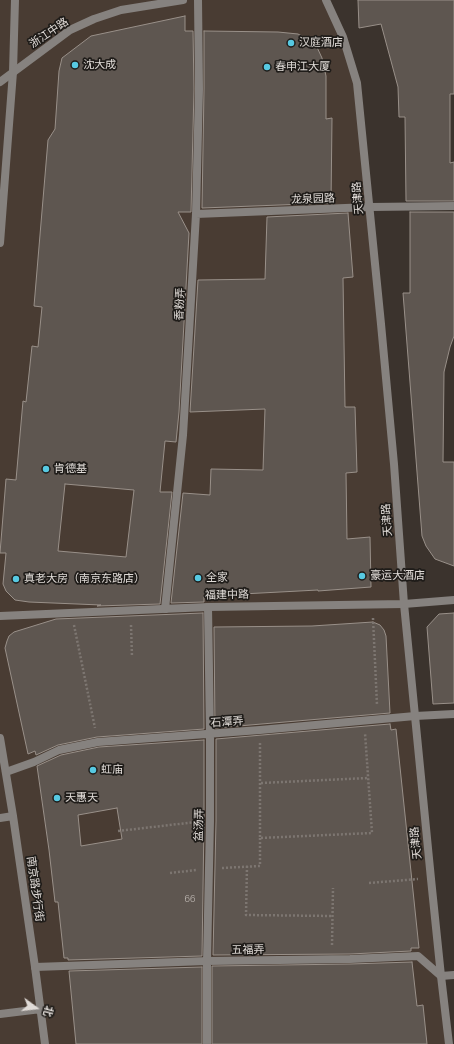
<!DOCTYPE html>
<meta charset="utf-8">
<style>
body{margin:0}
#map{position:relative;width:454px;height:1044px;overflow:hidden;background:#3b332d;font-family:Raleway,"Noto Sans SC",sans-serif}
canvas{display:block}
.north{position:absolute;left:16px;top:988px;width:40px;height:40px;-webkit-text-stroke:3px #1f1c19;paint-order:stroke;rotate:105deg;font-size:11px;font-weight:700;line-height:16px;text-align:center;color:#e0dbd7}
.north::after{content:'';display:block;margin:auto;width:14px;height:18px;background:#e0dbd7;clip-path:polygon(50% 0,100% 100%,50% 72%,0 100%)}
</style>
<div id="map">
<canvas width="454" height="1044"></canvas>
<div class="north">北</div>
</div>
<script>
const g = document.querySelector('canvas').getContext('2d');
g.lineJoin = 'round';
function fill(path, color) { g.fillStyle = color; g.fill(path, 'evenodd'); }
const toPath = rows => new Path2D(rows.map(r => 'M' + r).join(''));
function strokePath(path, color, width, dash) { g.strokeStyle = color; g.lineWidth = width; g.lineCap = dash ? 'butt' : 'round'; g.setLineDash(dash || []); g.stroke(path); }
function write(font, color, halo, rows, align = 'center') {
  g.font = font + ' Raleway,"Noto Sans SC",sans-serif'; g.lineWidth = 3.5; g.setLineDash([]); g.textBaseline = 'middle'; g.strokeStyle = halo; g.fillStyle = color; for (const [text, x, y, turn = 0] of rows) {
    g.save(); g.translate(x, y); g.rotate((+turn || 0) * Math.PI / 180); g.textAlign = isNaN(turn) ? turn : align; if (halo) g.strokeText(text, 0, 0); g.fillText(text, 0, 0); g.restore();
  }
}
const built = toPath([
 [0,0,326,0,357,83,449,1044,0,1044]
]);
const building = toPath([
 [358,0,454,0,454,94,450,94,450,163,454,162,454,201,406,201,405,117,399,117,398,87,381,24,359,28,358,0],
 [185,16,185,31,193,31,194,89,191,212,178,212,189,233,179,412,176,442,165,441,160,492,172,492,160,604,97,606,101,605,29,602,15,600,6,591,3,584,6,553,0,553,6,479,16,480,23,401,26,402,32,346,38,347,42,307,34,306,48,140,55,129,59,71,62,58,91,36,185,16],
 [65,484,134,490,126,557,58,551,65,484],
 [204,31,278,32,298,34,315,43,322,58,326,76,326,119,332,118,331,203,202,208,204,89,204,31],
 [410,212,454,212,454,336,450,347,444,372,443,462,454,462,454,566,435,559,426,546,422,536,403,293,410,293,410,212],
 [348,213,353,277,343,278,345,407,355,407,357,472,346,473,347,539,370,537,371,587,318,591,318,590,204,596,204,602,171,603,183,493,210,495,211,469,263,470,265,409,190,412,198,280,265,279,267,217,348,213],
 [203,613,204,729,97,737,58,745,36,755,35,751,28,754,5,648,7,641,9,636,14,632,56,619,203,613],
 [454,613,454,703,433,704,427,627,439,614,454,613],
 [373,622,380,625,384,630,386,636,390,713,215,728,214,627,312,626,373,622],
 [390,724,391,730,396,729,419,948,411,948,411,951,350,954,213,955,216,821,216,739,390,724],
 [204,740,204,821,202,956,68,960,68,958,64,958,58,902,55,902,49,850,37,766,61,755,99,747,204,740],
 [117,808,122,839,81,846,78,815,117,808],
 [412,962,417,1006,423,1005,427,1044,212,1044,212,966,350,964,412,962],
 [202,967,202,1044,76,1044,69,971,202,967]
]);
const path = toPath([
 [373,618,377,705],
 [74,625,95,728],
 [131,625,132,657],
 [260,743,260,838,372,833,365,733],
 [261,783,368,778],
 [118,831,196,822],
 [247,866,246,915,332,916],
 [222,868,260,866,260,838],
 [170,873,196,870],
 [369,883,418,879],
 [332,945,333,888]
]);
const service = toPath([
 [196,214,370,207,454,206],
 [165,609,183,435,196,214,199,89,198,0],
 [6,772,34,762,59,750,98,742,260,730,415,716,454,714],
 [35,967,207,961,350,959,418,956,441,976,454,975],
 [207,1044,207,961,210,821,210,734,208,607]
]);
const pedestrian = toPath([
 [0,243,13,72,15,0],
 [0,738,13,816,35,967,45,1044],
 [0,818,13,816],
 [0,1014,41,1009]
]);
const minor = toPath([
 [326,0,343,37,357,83,381,324,394,464,404,604,431,879,441,976,449,1044]
]);
const tertiary = toPath([
 [0,82,70,30,94,19,121,10,183,0],
 [0,616,208,607,404,604,454,600]
]);
const markers = [
 [291,43,4,"#57c9e2"],
 [75,65,4,"#57c9e2"],
 [267,67,4,"#57c9e2"],
 [46,469,4,"#57c9e2"],
 [362,576,4,"#57c9e2"],
 [198,578,4,"#57c9e2"],
 [16,579,4,"#57c9e2"],
 [93,770,4,"#57c9e2"],
 [57,798,4,"#57c9e2"]
];
const numberNames = [
 ["66",190,899]
];
const streetNames = [
 ["浙江中路",49,33,-34],
 ["天津路",358,198,-95],
 ["龙泉园路",313,199,-2],
 ["香粉弄",180,304,-87],
 ["天津路",387,520,-94],
 ["福建中路",227,595,-1],
 ["石潭弄",227,722,-4],
 ["盆汤弄",199,825,-89],
 ["天津路",416,843,-96],
 ["南京路步行街",35,889,82],
 ["五福弄",248,950,-1]
];
const poiNames = [
 ["汉庭酒店",299,43],
 ["沈大成",83,65],
 ["春申江大厦",275,67],
 ["肯德基",54,469],
 ["豪运大酒店",370,576],
 ["全家",206,578],
 ["真老大房（南京东路店）",24,579],
 ["虹庙",101,770],
 ["天惠天",65,798]
];
fill(built, '#493c33');
fill(building, '#5e5650');
strokePath(building, '#999089', 1);
strokePath(path, '#7d7671', 2.5, [2, 2]);
strokePath(service, '#86827f', 8);
strokePath(pedestrian, '#86827f', 8);
strokePath(minor, '#86827f', 8);
strokePath(tertiary, '#86827f', 8);
for (const [x, y, r, color] of markers) { const dot = new Path2D(); dot.arc(x, y, r, 0, 2 * Math.PI); g.fillStyle = color; g.fill(dot); strokePath(dot, '#1f1c19', 1.5); }
write('9px', '#c0bab5', null, numberNames);
write('11px', '#e0dbd7', '#1f1c19', streetNames);
write('11px', '#e0dbd7', '#1f1c19', poiNames, 'left');
</script>
